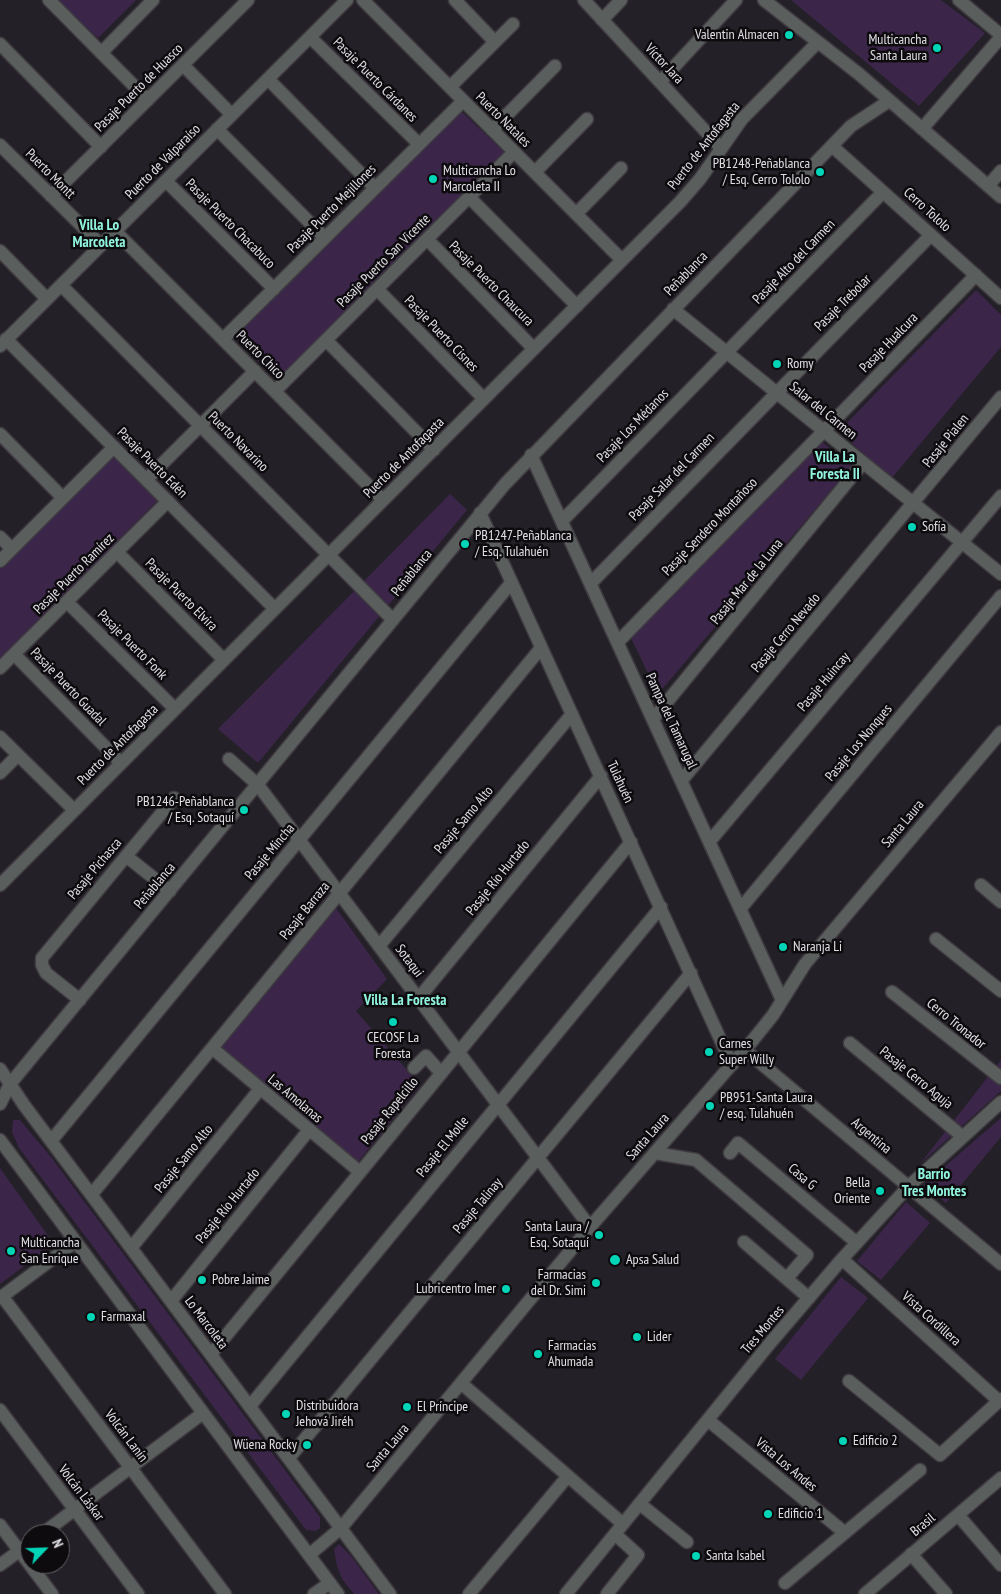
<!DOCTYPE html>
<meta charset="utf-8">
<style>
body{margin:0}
#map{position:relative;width:1001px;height:1594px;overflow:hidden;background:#242027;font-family:"PT Sans Narrow",sans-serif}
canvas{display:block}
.north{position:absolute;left:20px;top:1524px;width:50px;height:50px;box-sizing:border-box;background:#0d0b0e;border:1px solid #626064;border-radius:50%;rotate:66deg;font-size:14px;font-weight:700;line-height:20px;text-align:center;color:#e2dfe4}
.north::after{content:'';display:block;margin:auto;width:18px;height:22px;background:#00d5b7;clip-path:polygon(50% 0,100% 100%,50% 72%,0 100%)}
</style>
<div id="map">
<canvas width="1001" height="1594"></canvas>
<div class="north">N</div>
</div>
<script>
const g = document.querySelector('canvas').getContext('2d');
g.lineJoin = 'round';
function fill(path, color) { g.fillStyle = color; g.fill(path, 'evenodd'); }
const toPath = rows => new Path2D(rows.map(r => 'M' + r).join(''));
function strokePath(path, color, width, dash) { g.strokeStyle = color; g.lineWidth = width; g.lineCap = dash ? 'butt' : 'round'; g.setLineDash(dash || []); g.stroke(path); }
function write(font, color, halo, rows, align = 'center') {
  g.font = font + ' "PT Sans Narrow",sans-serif'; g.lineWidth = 5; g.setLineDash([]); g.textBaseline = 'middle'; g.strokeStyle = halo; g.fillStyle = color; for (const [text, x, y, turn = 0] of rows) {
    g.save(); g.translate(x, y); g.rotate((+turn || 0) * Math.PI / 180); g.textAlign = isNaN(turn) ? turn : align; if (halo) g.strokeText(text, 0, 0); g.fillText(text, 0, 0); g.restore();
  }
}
const green = toPath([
 [57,0,136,0,98,38],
 [791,0,941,0,985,33,919,106],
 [461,111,505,153,278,379,234,337],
 [976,290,1001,315,1001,347,891,479,839,431],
 [822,442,852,466,658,694,631,638],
 [113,453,159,499,0,659,0,568],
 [450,494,467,510,258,763,218,729],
 [336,908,387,979,356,1011,420,1085,357,1163,221,1048],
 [1001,1060,1001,1091,920,1164],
 [1001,1118,1001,1137,946,1203,923,1185],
 [13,1120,20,1120,51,1157,320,1517,320,1528,316,1531,306,1530,19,1148,12,1132],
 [0,1168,54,1244,0,1284],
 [906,1202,930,1223,881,1280,857,1261],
 [841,1277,868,1298,801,1380,775,1359],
 [339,1544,351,1556,379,1594,354,1594,342,1579,337,1566,334,1549]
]);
const minor = toPath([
 [49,0,148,100],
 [363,0,622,260],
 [455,0,495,42],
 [584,0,721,148],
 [764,0,859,74,1001,197],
 [959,0,1001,35],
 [602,20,621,0],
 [310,37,419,144],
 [0,44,101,147],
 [101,53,153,0],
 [183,65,232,115],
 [268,79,375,188],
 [660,82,736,0],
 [450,87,513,24],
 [217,129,325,238],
 [922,129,1001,37],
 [492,130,555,66],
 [0,145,101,245],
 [832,146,1001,298],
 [535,172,587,119],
 [166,181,274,289],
 [988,186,1001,171],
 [51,196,248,0],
 [469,197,577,306],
 [576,214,621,168],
 [115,231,383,500],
 [427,239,534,349],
 [0,251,47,299],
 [61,285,393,620],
 [377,289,484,399],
 [673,309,1001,574],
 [6,339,275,609],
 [223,339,463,101],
 [326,340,434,450],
 [0,346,347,0],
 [275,391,514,152],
 [0,434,63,498],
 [531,455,782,1000],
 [147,479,255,371],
 [480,513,732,1065],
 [562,521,883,192],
 [0,537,12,549],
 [117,552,224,660],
 [0,561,114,447],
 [591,583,931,235],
 [67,602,175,709],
 [618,642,976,275],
 [14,654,121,763],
 [0,668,168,501],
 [653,719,863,463],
 [0,737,74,810],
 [229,759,258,785,590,1227],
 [0,773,18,755],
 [682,780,1001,397],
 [710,841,1001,496],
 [126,856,170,891],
 [0,885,680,202,700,179,742,119,818,42],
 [981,885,1001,902],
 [741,908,1001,596],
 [936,939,1001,991],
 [379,946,572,714],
 [892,992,1001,1078],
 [418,999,601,776],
 [80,1000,46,973,42,965,42,958,174,798],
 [850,1043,963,1137],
 [212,1048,360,1172],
 [745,1050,1001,1264],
 [414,1068,426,1056,441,1073],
 [0,1069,24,1105,390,1594],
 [0,1104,10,1084,505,484,851,126,889,101],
 [0,1140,338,1594],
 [51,1141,511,583],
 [655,1153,696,1160,807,1255,787,1278],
 [730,1153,738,1143,857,1243],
 [92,1194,541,648],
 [744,1242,809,1298],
 [131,1248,260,1089],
 [842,1259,999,1401],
 [2,1296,225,1594],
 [0,1298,75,1242],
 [171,1301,309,1130],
 [211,1354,631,842],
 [849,1381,940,1455,1001,1399],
 [461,1383,623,1524],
 [250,1406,661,907],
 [0,1410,138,1594],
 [708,1420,845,1533],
 [289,1458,691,973],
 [640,1504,687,1542],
 [958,1515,1001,1565],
 [0,1525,52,1594],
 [42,1534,203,1413],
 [911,1554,946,1594],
 [309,1555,341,1528,590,1227,753,1040,773,1015,805,964,1001,732],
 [0,1565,30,1543],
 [785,1583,920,1470],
 [314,1594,330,1583],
 [469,1594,568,1476],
 [566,1594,771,1342,842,1259,908,1187,1001,1102],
 [607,1594,638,1555,615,1534],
 [865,1594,1001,1478]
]);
const markers = [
 [789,35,5,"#00d5b7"],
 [937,48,5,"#00d5b7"],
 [820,172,5,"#00d5b7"],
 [433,179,5,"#00d5b7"],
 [777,364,5,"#00d5b7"],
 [912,527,5,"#00d5b7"],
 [465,544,5,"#00d5b7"],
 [244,810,5,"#00d5b7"],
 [783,947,5,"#00d5b7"],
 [393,1022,5,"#00d5b7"],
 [709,1052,5,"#00d5b7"],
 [710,1106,5,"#00d5b7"],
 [880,1191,5,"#00d5b7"],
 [599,1235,5,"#00d5b7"],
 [11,1251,5,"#00d5b7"],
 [615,1260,6,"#00d5b7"],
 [202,1280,5,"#00d5b7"],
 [596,1283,5,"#00d5b7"],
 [506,1289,5,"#00d5b7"],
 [91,1317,5,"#00d5b7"],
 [637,1337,5,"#00d5b7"],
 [538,1354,5,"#00d5b7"],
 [407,1407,5,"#00d5b7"],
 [286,1414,5,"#00d5b7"],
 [843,1441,5,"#00d5b7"],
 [307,1445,5,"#00d5b7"],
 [768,1514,5,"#00d5b7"],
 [696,1556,5,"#00d5b7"]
];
const poiNames = [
 ["Valentin Almacen",779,35,"right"],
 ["Multicancha",927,40,"right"],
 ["Santa Laura",927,56,"right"],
 ["PB1248-Peñablanca",810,164,"right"],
 ["/ Esq. Cerro Tololo",810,180,"right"],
 ["Multicancha Lo",443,171],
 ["Marcoleta II",443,187],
 ["Romy",787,364],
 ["Sofía",922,527],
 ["PB1247-Peñablanca",475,536],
 ["/ Esq. Tulahuén",475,552],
 ["PB1246-Peñablanca",234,802,"right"],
 ["/ Esq. Sotaquí",234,818,"right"],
 ["Naranja Li",793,947],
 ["CECOSF La",393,1038,"center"],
 ["Foresta",393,1054,"center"],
 ["Carnes",719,1044],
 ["Super Willy",719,1060],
 ["PB951-Santa Laura",720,1098],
 ["/ esq. Tulahuén",720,1114],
 ["Bella",870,1183,"right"],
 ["Oriente",870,1199,"right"],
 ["Santa Laura /",589,1227,"right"],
 ["Esq. Sotaquí",589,1243,"right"],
 ["Multicancha",21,1243],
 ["San Enrique",21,1259],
 ["Apsa Salud",626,1260],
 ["Farmacias",586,1275,"right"],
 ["del Dr. Simi",586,1291,"right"],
 ["Pobre Jaime",212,1280],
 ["Lubricentro Imer",496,1289,"right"],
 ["Farmaxal",101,1317],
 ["Lider",647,1337],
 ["Farmacias",548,1346],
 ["Ahumada",548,1362],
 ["Distribuidora",296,1406],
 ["Jehová Jiréh",296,1422],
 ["El Príncipe",417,1407],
 ["Edificio 2",853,1441],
 ["Wüena Rocky",297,1445,"right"],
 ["Edificio 1",778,1514],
 ["Santa Isabel",706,1556]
];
const streetNames = [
 ["Víctor Jara",664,64,47],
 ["Pasaje Puerto Cárdanes",375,80,45],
 ["Pasaje Puerto de Huasco",139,88,-45],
 ["Puerto Natales",503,120,45],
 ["Puerto de Antofagasta",704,146,-52],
 ["Puerto de Valparaíso",163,162,-45],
 ["Puerto Montt",50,174,45],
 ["Pasaje Puerto Mejillones",332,209,-45],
 ["Cerro Tololo",927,210,42],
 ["Pasaje Puerto Chacabuco",230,224,45],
 ["Pasaje Puerto San Vicente",384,261,-45],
 ["Pasaje Alto del Carmen",794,262,-46],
 ["Peñablanca",686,274,-46],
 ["Pasaje Puerto Chaucura",491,284,45],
 ["Pasaje Trebolar",843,303,-45],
 ["Pasaje Puerto Cisnes",441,334,46],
 ["Pasaje Hualcura",889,343,-46],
 ["Puerto Chico",260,355,45],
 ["Salar del Carmen",823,411,39],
 ["Pasaje Los Médanos",633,426,-46],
 ["Pasaje Pialen",946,441,-51],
 ["Puerto Navarino",238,442,45],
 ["Puerto de Antofagasta",404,458,-45],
 ["Pasaje Puerto Edén",152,463,45],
 ["Pasaje Salar del Carmen",672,477,-46],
 ["Pasaje Sendero Montañoso",710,527,-46],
 ["Peñablanca",412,573,-51],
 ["Pasaje Puerto Ramírez",74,574,-45],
 ["Pasaje Mar de la Luna",747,582,-51],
 ["Pasaje Puerto Elvira",181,595,45],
 ["Pasaje Cerro Nevado",786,633,-50],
 ["Pasaje Puerto Fonk",132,645,45],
 ["Pasaje Huincay",824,682,-50],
 ["Pasaje Puerto Guadal",68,687,46],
 ["Pampa del Tamarugal",671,721,65],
 ["Pasaje Los Nonques",859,743,-50],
 ["Puerto de Antofagasta",118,745,-45],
 ["Tulahuén",620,782,65],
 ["Pasaje Samo Alto",464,820,-50],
 ["Santa Laura",903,824,-50],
 ["Pasaje Mincha",270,852,-50],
 ["Pasaje Pichasca",95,869,-50],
 ["Pasaje Río Hurtado",498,878,-51],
 ["Peñablanca",155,886,-50],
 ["Pasaje Barraza",305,911,-51],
 ["Sotaqui",409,961,53],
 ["Cerro Tronador",956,1024,39],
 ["Pasaje Cerro Aguja",916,1078,39],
 ["Las Amolanas",295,1099,40],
 ["Pasaje Rapelcillo",390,1111,-51],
 ["Argentina",871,1136,40],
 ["Santa Laura",648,1137,-49],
 ["Pasaje El Molle",443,1147,-51],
 ["Pasaje Samo Alto",184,1159,-51],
 ["Casa G",802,1177,40],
 ["Pasaje Río Hurtado",228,1206,-51],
 ["Pasaje Talinay",478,1206,-50],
 ["Vista Cordillera",931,1319,42],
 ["Lo Marcoleta",206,1323,53],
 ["Tres Montes",763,1330,-50],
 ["Volcán Lanín",126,1436,53],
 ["Santa Laura",388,1448,-50],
 ["Vista Los Andes",786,1465,40],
 ["Volcán Láskar",81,1493,53],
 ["Brasil",923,1525,-40]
];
const neighbourhoodNames = [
 ["Villa Lo",99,226],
 ["Marcoleta",99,243],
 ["Villa La",835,458],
 ["Foresta II",835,475],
 ["Villa La Foresta",405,1001],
 ["Barrio",934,1175],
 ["Tres Montes",934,1192]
];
fill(green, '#3b2649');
strokePath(minor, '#3f3b41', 15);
strokePath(minor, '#5a5f5e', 12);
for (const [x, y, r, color] of markers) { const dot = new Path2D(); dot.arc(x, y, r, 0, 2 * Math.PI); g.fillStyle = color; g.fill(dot); strokePath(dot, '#0d0b0e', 2); }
write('14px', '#e2dfe4', '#0d0b0e', poiNames, 'left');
write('14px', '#e2dfe4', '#0d0b0e', streetNames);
write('bold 15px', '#90f4de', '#0d0b0e', neighbourhoodNames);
</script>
